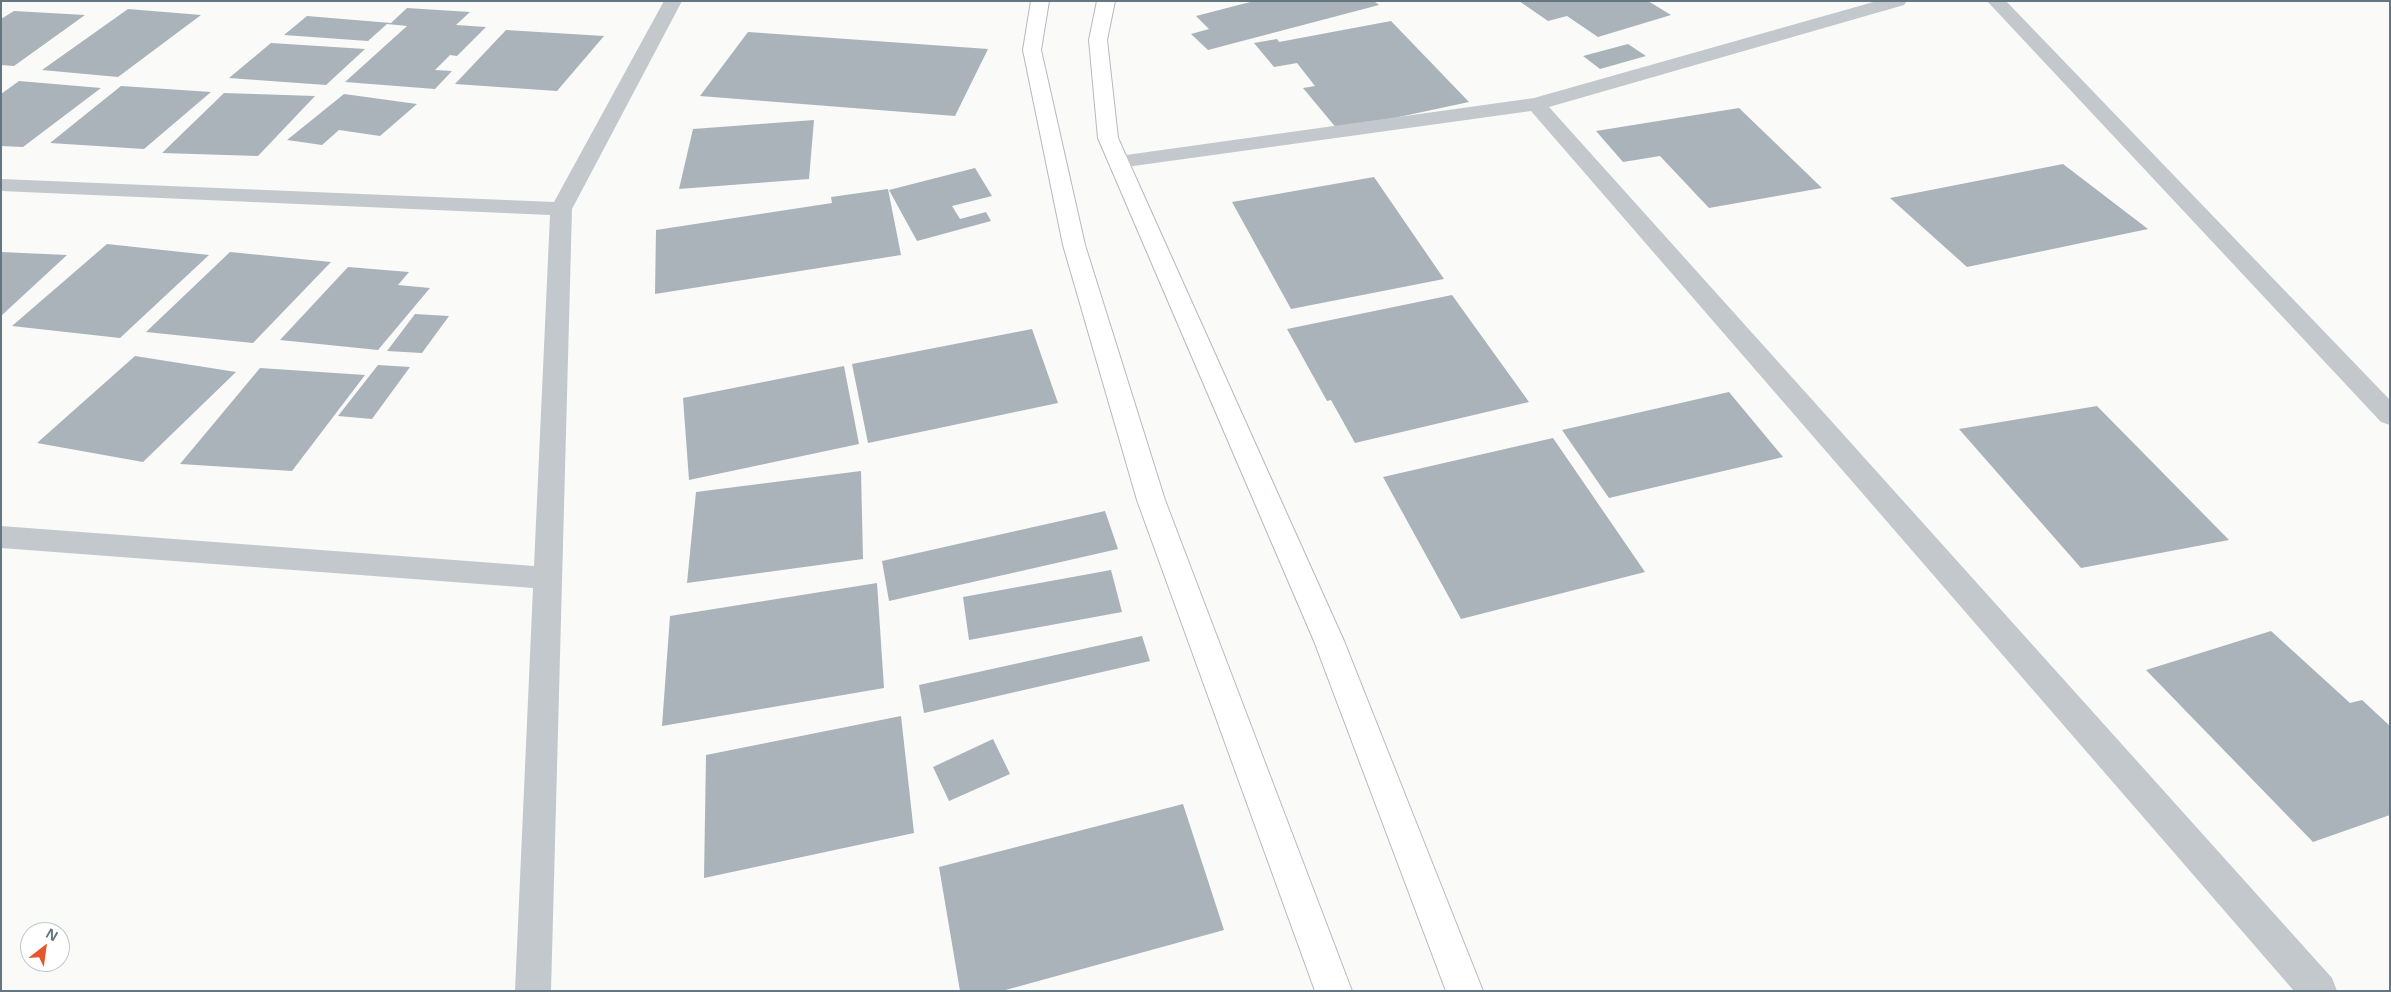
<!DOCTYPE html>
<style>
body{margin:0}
#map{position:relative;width:2391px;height:992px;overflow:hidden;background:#fafaf8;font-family:"Open Sans",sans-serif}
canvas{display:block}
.frame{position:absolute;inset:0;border:2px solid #657683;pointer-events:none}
.north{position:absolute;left:20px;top:922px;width:50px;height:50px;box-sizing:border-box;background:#fff;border:1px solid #c1c8cd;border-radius:50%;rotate:30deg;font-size:14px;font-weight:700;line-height:20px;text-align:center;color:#657683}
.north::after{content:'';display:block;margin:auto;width:18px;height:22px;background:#e4572e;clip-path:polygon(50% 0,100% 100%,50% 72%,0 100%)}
</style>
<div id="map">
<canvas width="2391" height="992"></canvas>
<div class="frame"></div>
<div class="north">N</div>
</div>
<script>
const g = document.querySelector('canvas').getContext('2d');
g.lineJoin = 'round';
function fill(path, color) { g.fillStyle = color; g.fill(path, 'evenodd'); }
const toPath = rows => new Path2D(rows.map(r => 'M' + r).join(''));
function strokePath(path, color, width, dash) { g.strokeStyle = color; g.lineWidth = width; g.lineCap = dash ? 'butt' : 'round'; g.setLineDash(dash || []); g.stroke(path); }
const building = toPath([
 [1254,1,1374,1,1379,5,1208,50,1191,34,1209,29,1196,16],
 [1519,1,1648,1,1671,15,1598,37,1567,16,1548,21],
 [407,8,470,12,456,25,486,27,457,56,450,55,435,70,452,71,435,89,345,82,407,26,387,24,368,41,284,35,307,16,391,23],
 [128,9,201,15,118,77,42,70],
 [14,11,85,15,14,66,1,65,1,19],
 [1391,21,1469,102,1338,130,1303,88,1315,86,1297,63,1274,67,1254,43,1277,39,1279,42],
 [506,30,604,36,557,91,455,84],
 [748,32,988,49,955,116,700,96],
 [271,43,365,49,326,85,229,78],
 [1628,44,1646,56,1600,69,1583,56],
 [19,81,101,88,23,147,1,146,1,94],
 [121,86,211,92,144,149,50,143],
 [224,93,315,96,258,156,162,153],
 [344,94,417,104,380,136,339,130,322,145,287,140],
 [1739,108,1822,188,1709,208,1660,156,1623,162,1596,131],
 [814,120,809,179,679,189,693,129],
 [2063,164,2148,229,1967,267,1890,198],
 [975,168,992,196,952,206,960,219,986,212,991,221,917,241,889,190],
 [1374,177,1444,279,1291,309,1232,202],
 [888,189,901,255,655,294,656,230,832,203,831,197],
 [107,244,209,255,120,338,12,326],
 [1,252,67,255,1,316],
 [230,252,331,262,253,343,146,332],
 [348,267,409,272,398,285,430,288,378,350,280,340],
 [1452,295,1529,402,1355,443,1331,400,1327,401,1287,329],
 [415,314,449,316,422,353,387,351],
 [1032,329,1058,403,868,443,852,364],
 [135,356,236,372,143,462,37,443],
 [378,365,410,367,372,419,338,416],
 [844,366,859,444,689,480,683,398],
 [260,368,365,375,292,471,180,464],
 [1729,392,1783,457,1609,498,1562,430],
 [2097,406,2229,540,2081,568,1959,429],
 [1553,438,1645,572,1461,619,1383,477],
 [861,471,863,559,687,583,696,492],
 [1105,511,1118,549,889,601,882,561],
 [1111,570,1122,612,969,640,963,597],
 [877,583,884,688,662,726,670,616],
 [2271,631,2350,703,2362,700,2390,726,2390,815,2313,842,2146,670],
 [1142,636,1150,661,924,713,919,685],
 [901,716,914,833,704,878,706,755],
 [993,739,1010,774,949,801,933,767],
 [1183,804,1224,930,1002,991,960,991,939,867]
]);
const street = toPath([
 [664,1,682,1,572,209,551,991,515,991,533,588,1,548,1,526,534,566,550,215,1,191,1,179,554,202,664,1],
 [1877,1,1907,1,1904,5,1549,107,2332,978,2337,991,2294,991,1531,111,1119,168,1112,166,1108,162,1112,158,1119,156,1534,98,1877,1],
 [1987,1,2006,1,2390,400,2390,425,2381,422,1987,1]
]);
const secondary = toPath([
 [1031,1,1049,1,1041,50,1085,245,1165,500,1352,991,1315,991,1137,500,1063,245,1023,50,1031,1],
 [1097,1,1115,1,1107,40,1118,138,1344,641,1483,991,1446,991,1314,641,1098,138,1089,40,1097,1]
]);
fill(building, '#aab3b9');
strokePath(secondary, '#b3babf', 2);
fill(street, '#c3c8cc');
fill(secondary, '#fff');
</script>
